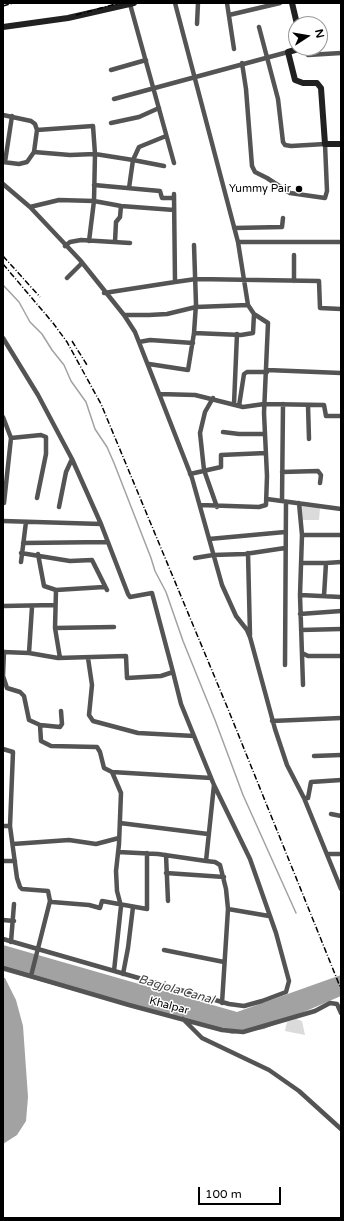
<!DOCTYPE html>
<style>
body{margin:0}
#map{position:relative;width:344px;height:1221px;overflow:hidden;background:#fff;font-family:"Varela Round",sans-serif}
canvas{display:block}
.frame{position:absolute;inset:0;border:4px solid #000;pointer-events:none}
.north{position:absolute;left:288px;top:16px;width:40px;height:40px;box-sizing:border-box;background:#fff;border:1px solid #999;border-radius:50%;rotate:78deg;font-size:11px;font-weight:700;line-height:16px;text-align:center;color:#000}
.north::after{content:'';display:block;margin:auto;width:14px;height:18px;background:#000;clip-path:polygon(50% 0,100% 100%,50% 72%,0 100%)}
.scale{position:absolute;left:198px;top:1187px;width:83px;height:18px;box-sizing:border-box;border:2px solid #000;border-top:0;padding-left:5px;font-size:12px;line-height:14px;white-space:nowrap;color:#000;-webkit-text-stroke:3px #fff;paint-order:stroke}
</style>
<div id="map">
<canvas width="344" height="1221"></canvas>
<div class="frame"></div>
<div class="north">N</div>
<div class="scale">100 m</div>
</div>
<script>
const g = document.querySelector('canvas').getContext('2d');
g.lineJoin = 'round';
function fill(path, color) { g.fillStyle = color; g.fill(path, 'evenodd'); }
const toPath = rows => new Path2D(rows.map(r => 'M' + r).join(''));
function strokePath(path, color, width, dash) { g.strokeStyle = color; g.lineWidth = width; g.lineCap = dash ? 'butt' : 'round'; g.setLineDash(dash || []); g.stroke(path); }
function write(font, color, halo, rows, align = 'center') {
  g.font = font + ' "Varela Round",sans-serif'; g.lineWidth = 3; g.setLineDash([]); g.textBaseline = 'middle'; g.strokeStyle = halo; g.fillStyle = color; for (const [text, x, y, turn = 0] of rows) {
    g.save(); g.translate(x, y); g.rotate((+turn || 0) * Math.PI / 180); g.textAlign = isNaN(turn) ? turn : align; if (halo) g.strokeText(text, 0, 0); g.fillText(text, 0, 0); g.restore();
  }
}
const green = toPath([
 [300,504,320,508,319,520,299,520],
 [296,1019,302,1021,305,1035,285,1031,287,1022]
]);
const water = toPath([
 [3,945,237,1012,341,975,341,996,264,1029,232,1034,3,971],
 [3,978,5,978,16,1000,23,1026,28,1097,26,1121,17,1135,3,1144]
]);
const stream = toPath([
 [3,285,19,302,30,322,42,334,52,350,64,365,71,381,86,402,95,429,107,447,114,463,151,558,155,571,166,592,183,641,215,720,243,795,296,913]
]);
const street = toPath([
 [175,3,238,242,248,305,254,314,268,323,264,413,267,476,266,505,259,507,200,505],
 [227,3,234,49],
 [130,4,174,163],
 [229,15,280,3],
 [197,24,198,3],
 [302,48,308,55,341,53],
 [242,63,246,89,252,166,255,172,267,178,290,193,325,198,327,191,325,144,291,146,285,145,283,142,278,99,259,27],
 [111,70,146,60],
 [114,99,288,52],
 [3,115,31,121,35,124,37,130,34,152,27,162,19,164,3,162],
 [111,123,139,117,159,108],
 [166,136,139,147,133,160,95,154,94,201,121,206,174,210],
 [34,152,70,155,95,154,93,126,37,130],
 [5,162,12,116],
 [3,184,30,207,80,260,124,315,135,332,192,478,222,585,236,616,247,630,250,637,275,729,287,765,304,798,341,889],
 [94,185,160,191,162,198,174,198],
 [129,188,133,160,164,166],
 [30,207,59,200,94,201,89,241],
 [234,228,282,227,283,218],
 [115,242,116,222,120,217,121,206],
 [238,242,341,242],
 [194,245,196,304,194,333,241,335,253,333,254,314],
 [65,246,70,242,81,240,130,243],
 [294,255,294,281],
 [67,278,82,263],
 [175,282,196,279,319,281,320,308,341,309],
 [104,293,175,282,174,194],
 [124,315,149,315,167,314,196,307,248,305],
 [3,338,38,395,72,459,101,524,128,594,130,597,152,593,173,672,161,676,127,678,126,656,58,658,29,653,3,652],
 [139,342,150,340,193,343],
 [149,364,188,370,194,333],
 [267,370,341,373],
 [159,394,195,395,243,407,264,404,324,405,326,416,341,416],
 [213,398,205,412,200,433,204,470,217,507],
 [234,404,237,334],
 [308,405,309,439],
 [239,406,244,374,247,372,267,372],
 [3,417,11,438,41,435,46,437,46,454,37,498],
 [223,432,239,434,265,434],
 [282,472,318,471,321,475,320,483],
 [190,474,221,467,221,455,266,453],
 [267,499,341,509],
 [282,501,283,404],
 [4,503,11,438],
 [299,503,302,535,300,595,303,685],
 [59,507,66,472,72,459],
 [3,521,101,524],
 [302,535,341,535],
 [209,539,285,532],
 [23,543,107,542],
 [21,553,70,561,92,560,107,590],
 [248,553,250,635],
 [38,554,44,586,56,590,55,628,60,658],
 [195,558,213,555,245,554,285,548],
 [21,562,26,522],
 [302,563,326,563,324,596],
 [326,563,341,562],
 [56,590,104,587],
 [300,595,341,597],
 [3,606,55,605],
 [300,614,341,611],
 [55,628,114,627],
 [301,630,341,629],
 [4,652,3,676,7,688,20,692,24,696,29,720,40,725,41,741,51,746,97,747,100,752,104,768,112,772,121,793,119,844,116,871,117,891,121,906,114,971],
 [29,653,32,607],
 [302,653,308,656,341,656],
 [88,658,92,685,89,715,93,721,138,733,194,736],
 [285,665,286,502],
 [272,721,341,718],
 [40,725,60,727,62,724,61,711],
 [3,749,13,752,10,826,17,878,20,887,22,889,48,891,50,901,52,902,89,905,100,908,102,901,147,909,147,853],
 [314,756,341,755],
 [112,772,211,778],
 [214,785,206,861,215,862,220,865,226,889,228,909,222,1003],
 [304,798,308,798,311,782,341,780],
 [331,814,341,816],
 [120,823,208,834],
 [3,826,10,826],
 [13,844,69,840,96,844,119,838],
 [118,852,158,854,206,861],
 [327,854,341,854],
 [166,855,168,901],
 [3,861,15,861],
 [166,873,224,877],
 [228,909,269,916],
 [3,920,14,921],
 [3,939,229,1004,244,1006,262,1001,286,992,289,981,276,933,250,859,214,785,181,704,173,672],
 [11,942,14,904],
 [164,950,224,962],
 [3,968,129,1005,222,1030,243,1032,315,1011,330,1003,337,1004,341,1013],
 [123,974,128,948,133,907],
 [31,976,50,901],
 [183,1019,202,1038,269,1070,299,1091,341,1129]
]);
const secondary = toPath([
 [292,3,297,24],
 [3,27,68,18,134,3],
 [302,48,288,52,295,80,303,83,317,83,321,88,325,144,341,144]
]);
const rail = toPath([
 [3,6,13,3],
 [76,15,119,3],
 [3,256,40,297],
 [3,264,53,323,67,342,101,404,228,709,341,989],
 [72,341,87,365]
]);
const markers = [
 [299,189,4,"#000"]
];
const poiNames = [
 ["Yummy Pair",291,189]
];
const streetNames = [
 ["Khalpar",169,1006,15]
];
const waterNames = [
 ["Bagjola Canal",176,990,16]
];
fill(green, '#dbdbdb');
fill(water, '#a2a2a2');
strokePath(stream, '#a2a2a2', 1.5);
strokePath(street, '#545454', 4.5);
strokePath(secondary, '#212121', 6);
strokePath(rail, '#000', 1.5, [6, 2, 1, 2]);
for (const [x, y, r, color] of markers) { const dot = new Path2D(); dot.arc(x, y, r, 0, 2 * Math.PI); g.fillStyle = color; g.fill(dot); strokePath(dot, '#fff', 1.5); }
write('11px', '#000', '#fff', poiNames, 'right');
write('11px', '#000', '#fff', streetNames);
write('italic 12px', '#434343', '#fff', waterNames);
</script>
